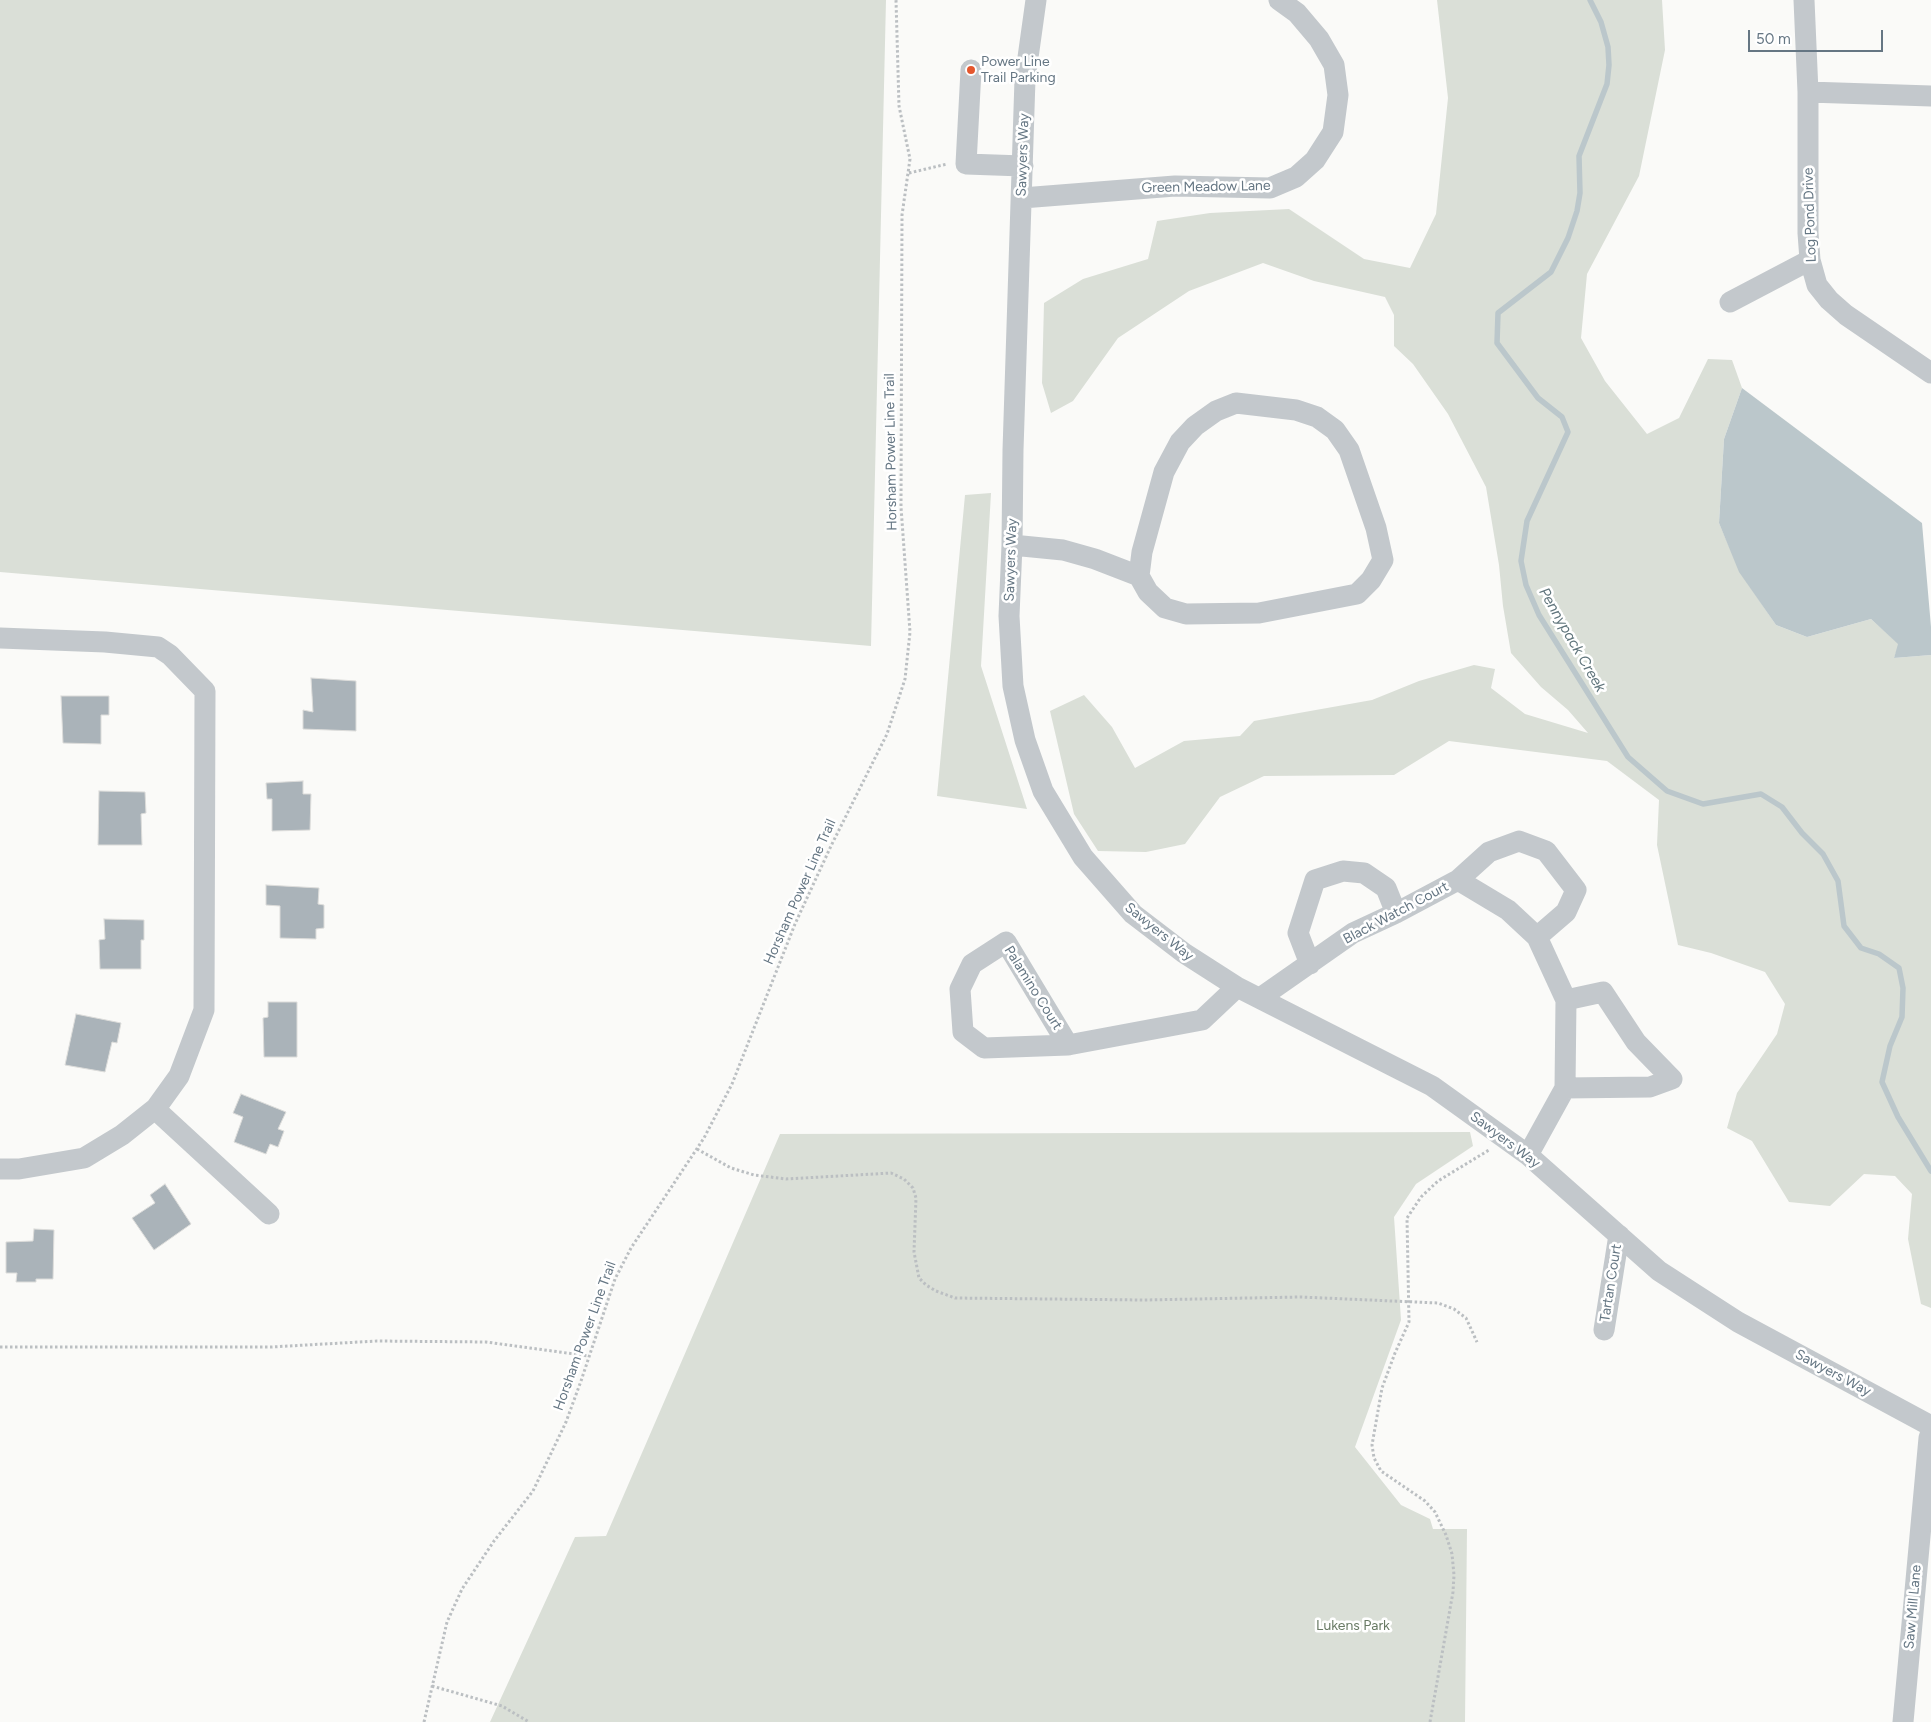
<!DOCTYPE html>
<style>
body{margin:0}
#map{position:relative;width:1931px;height:1722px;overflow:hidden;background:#fafaf8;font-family:Figtree,sans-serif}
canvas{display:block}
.scale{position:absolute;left:1748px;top:30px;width:135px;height:22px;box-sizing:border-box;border:2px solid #657683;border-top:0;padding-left:6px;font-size:15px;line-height:18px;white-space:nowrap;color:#657683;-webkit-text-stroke:4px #fff;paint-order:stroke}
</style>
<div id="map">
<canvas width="1931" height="1722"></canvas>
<div class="scale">50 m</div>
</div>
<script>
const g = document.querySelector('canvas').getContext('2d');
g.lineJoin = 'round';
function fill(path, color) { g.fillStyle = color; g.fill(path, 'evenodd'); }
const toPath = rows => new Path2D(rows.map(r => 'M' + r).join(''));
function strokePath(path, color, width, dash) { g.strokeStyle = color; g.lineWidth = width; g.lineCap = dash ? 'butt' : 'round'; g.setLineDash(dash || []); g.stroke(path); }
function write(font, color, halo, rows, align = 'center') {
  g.font = font + ' Figtree,sans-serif'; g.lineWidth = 5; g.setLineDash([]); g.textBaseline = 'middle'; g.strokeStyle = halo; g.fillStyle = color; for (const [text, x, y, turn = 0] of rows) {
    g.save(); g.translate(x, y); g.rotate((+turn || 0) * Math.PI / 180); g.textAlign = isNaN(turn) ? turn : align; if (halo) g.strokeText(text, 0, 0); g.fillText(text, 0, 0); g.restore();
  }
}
const green = toPath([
 [0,0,886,0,871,646,0,572],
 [1437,0,1662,0,1665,50,1639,176,1587,274,1581,338,1605,381,1647,434,1679,418,1708,359,1732,360,1742,388,1724,439,1719,523,1740,572,1776,625,1807,637,1871,619,1899,644,1894,658,1931,655,1931,1308,1921,1304,1908,1239,1912,1194,1895,1176,1864,1174,1830,1206,1789,1202,1752,1141,1727,1128,1737,1093,1777,1034,1785,1004,1765,972,1711,953,1678,945,1657,845,1659,800,1607,761,1449,741,1394,775,1264,776,1220,797,1185,844,1146,852,1098,851,1074,814,1050,711,1084,695,1112,727,1135,768,1184,741,1240,736,1254,721,1372,700,1419,681,1474,665,1495,669,1491,688,1525,714,1588,733,1568,710,1541,687,1511,653,1503,606,1499,565,1486,487,1448,414,1413,364,1394,346,1394,315,1385,297,1314,281,1263,263,1189,291,1118,338,1073,401,1051,413,1042,383,1044,303,1083,279,1148,259,1157,221,1210,213,1289,209,1364,259,1410,268,1436,214,1448,98],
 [991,493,981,666,1027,809,937,796,965,495],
 [1470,1132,1473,1146,1416,1184,1394,1217,1401,1320,1355,1447,1401,1505,1430,1519,1433,1529,1467,1529,1465,1722,490,1722,575,1537,606,1536,780,1134]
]);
const water = toPath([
 [1742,388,1922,523,1931,627,1931,655,1894,658,1898,644,1871,619,1807,637,1776,625,1739,572,1719,523,1724,439]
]);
const stream = toPath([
 [1590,0,1601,22,1608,47,1609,65,1607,84,1579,156,1580,193,1577,211,1568,238,1551,272,1498,313,1497,343,1538,398,1562,417,1568,432,1527,521,1521,561,1526,585,1539,615,1628,757,1667,791,1703,804,1761,794,1782,807,1802,833,1823,854,1838,881,1844,926,1861,948,1879,954,1899,968,1903,988,1902,1017,1890,1046,1882,1082,1898,1117,1931,1171]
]);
const building = toPath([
 [311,678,356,681,356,731,303,729,303,710,313,712,311,678],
 [61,696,109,696,109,715,101,715,101,744,63,743,61,696],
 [303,781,303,794,311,794,310,830,272,831,272,799,267,799,266,783,303,781],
 [99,791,145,792,146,813,141,814,142,845,98,845,99,791],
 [266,885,319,888,318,904,324,905,324,928,316,929,316,939,280,938,280,906,266,905,266,885],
 [104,919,144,920,144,940,141,940,141,969,100,969,99,940,105,939,104,919],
 [268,1002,297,1002,297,1057,264,1057,263,1018,268,1017,268,1002],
 [76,1014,121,1023,117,1043,112,1042,105,1072,65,1065,76,1014],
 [241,1094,286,1112,278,1129,284,1131,278,1147,270,1144,266,1154,234,1142,243,1117,233,1113,241,1094],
 [165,1184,191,1224,154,1250,132,1218,155,1203,150,1195,165,1184],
 [34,1229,54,1230,53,1279,36,1279,36,1282,16,1282,17,1273,6,1273,6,1242,33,1241,34,1229]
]);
const path = toPath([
 [909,173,947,164],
 [697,1149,731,1168,754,1175,786,1179,891,1173,904,1179,913,1188,916,1198,914,1252,919,1278,926,1285,936,1291,955,1298,1144,1300,1301,1297,1438,1303,1454,1309,1466,1318,1477,1342],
 [0,1347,271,1347,377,1341,486,1342,589,1356],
 [432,1686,502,1706,529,1722],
 [424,1722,447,1622,462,1589,494,1541,533,1491,566,1422,581,1381,615,1279,631,1248,704,1138,732,1084,795,924,831,846,887,734,905,679,910,632,901,507,902,215,910,159,899,106,896,0],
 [1430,1722,1453,1592,1454,1575,1452,1554,1446,1535,1435,1512,1425,1501,1381,1471,1374,1458,1372,1445,1382,1388,1395,1353,1409,1322,1407,1218,1421,1197,1438,1181,1489,1150]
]);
const minor = toPath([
 [1036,0,1025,79,1013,450,1012,545,1009,616,1013,686,1025,740,1043,791,1083,857,1133,914,1184,953,1237,987,1432,1086,1528,1155,1659,1271,1738,1322,1931,1426],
 [1804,0,1808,92,1808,233,1810,260,1817,285,1829,300,1846,315,1931,373],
 [971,70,966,164,1023,166],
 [1808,92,1931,96],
 [1022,198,1175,186,1270,188,1296,177,1315,160,1333,132,1338,95,1334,65,1319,39,1297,13,1279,0],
 [1730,302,1810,260],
 [1236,403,1296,410,1317,417,1335,430,1349,450,1376,528,1383,560,1371,580,1357,594,1259,613,1186,614,1165,608,1148,592,1139,576,1142,552,1164,472,1180,442,1195,426,1216,411,1236,403],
 [1012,545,1063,550,1095,559,1139,576],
 [0,638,105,642,158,647,170,655,205,691,204,1010,179,1076,156,1108,122,1135,84,1158,19,1169,0,1169],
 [1458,880,1508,910,1537,937,1566,1000,1565,1088,1528,1155],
 [1310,964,1298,933,1315,880,1343,871,1364,873,1386,888,1396,913],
 [1260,998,1353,933,1396,913,1458,880,1489,852,1519,841,1546,851,1576,890,1566,912,1537,937],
 [1068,1045,1006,942,972,964,960,989,963,1032,984,1048,1068,1045,1202,1020,1237,987],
 [1565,1088,1650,1087,1672,1079,1636,1042,1603,992,1566,1000],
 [155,1109,269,1214],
 [1604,1330,1619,1235],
 [1903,1722,1929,1438,1931,1432]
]);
const markers = [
 [971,70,5,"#e4572e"]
];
const poiNames = [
 ["Power Line",981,62],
 ["Trail Parking",981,78]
];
const streetNames = [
 ["Sawyers Way",1023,155,-88],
 ["Green Meadow Lane",1206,187,-1],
 ["Log Pond Drive",1810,215,-92],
 ["Horsham Power Line Trail",891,452,-91],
 ["Sawyers Way",1011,560,-88],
 ["Horsham Power Line Trail",800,892,-66],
 ["Black Watch Court",1396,913,-28],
 ["Sawyers Way",1159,932,39],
 ["Palamino Court",1033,988,58],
 ["Sawyers Way",1505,1140,37],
 ["Tartan Court",1611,1283,-81],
 ["Horsham Power Line Trail",585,1336,-70],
 ["Sawyers Way",1833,1373,28],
 ["Saw Mill Lane",1913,1607,-85]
];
const parkNames = [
 ["Lukens Park",1353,1626]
];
const waterNames = [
 ["Pennypack Creek",1572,640,60]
];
fill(green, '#dadfd7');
fill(water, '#bbc7cb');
strokePath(stream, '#bbc7cb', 5.5);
fill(building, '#aab3b9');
strokePath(building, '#dcdcda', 1);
strokePath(path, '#bbbfc2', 3, [2.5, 2.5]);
strokePath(minor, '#c3c8cc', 21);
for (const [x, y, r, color] of markers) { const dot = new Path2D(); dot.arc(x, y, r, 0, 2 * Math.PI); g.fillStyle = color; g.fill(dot); strokePath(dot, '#fff', 2); }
write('14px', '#657683', '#fff', poiNames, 'left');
write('14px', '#657683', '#fff', streetNames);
write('14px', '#687a64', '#fff', parkNames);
write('italic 15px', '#60757c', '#fff', waterNames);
</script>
